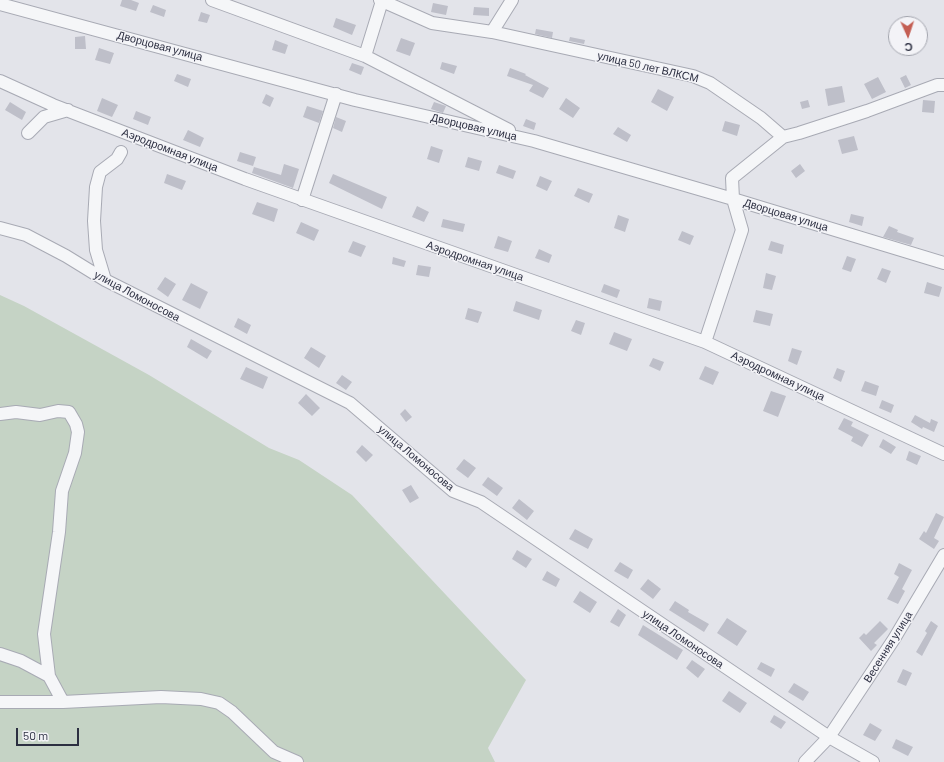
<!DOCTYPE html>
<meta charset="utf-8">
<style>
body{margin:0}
#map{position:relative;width:944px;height:762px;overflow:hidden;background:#e3e4ea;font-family:Barlow,sans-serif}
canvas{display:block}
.north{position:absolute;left:888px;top:16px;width:40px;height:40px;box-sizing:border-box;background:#f3f3f7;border:1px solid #a3a5ae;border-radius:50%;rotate:177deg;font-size:11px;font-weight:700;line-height:16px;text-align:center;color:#2c2f41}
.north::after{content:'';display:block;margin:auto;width:14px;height:18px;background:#c45e53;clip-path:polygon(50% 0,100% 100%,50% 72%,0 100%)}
.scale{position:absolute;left:16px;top:728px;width:63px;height:18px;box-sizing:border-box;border:2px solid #2c2f41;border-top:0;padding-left:5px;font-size:12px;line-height:14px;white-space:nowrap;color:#2c2f41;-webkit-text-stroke:3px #f3f3f7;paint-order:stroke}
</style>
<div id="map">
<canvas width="944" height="762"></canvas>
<div class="north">С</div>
<div class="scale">50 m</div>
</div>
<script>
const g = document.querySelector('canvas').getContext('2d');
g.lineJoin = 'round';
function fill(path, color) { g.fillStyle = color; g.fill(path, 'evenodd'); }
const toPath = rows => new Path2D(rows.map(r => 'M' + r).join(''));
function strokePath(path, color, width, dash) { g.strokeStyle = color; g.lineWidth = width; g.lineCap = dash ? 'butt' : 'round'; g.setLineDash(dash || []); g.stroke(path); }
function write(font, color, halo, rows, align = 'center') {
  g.font = font + ' Barlow,sans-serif'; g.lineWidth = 3; g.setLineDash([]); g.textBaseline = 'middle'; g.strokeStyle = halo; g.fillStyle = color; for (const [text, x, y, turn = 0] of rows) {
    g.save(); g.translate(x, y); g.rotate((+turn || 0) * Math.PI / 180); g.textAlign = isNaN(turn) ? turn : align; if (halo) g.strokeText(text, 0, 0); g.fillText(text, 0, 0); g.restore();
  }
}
const green = toPath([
 [0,295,24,306,149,375,269,448,299,460,352,495,526,680,488,748,495,762,0,762]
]);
const building = toPath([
 [122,0,131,0,139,3,136,11,120,6],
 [433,3,448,6,446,15,431,12],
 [153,5,166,10,164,17,150,12],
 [474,7,489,8,489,16,473,15],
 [201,12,210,15,207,23,198,21],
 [336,18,356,25,352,35,333,27],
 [536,29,553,32,552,38,535,34],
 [85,36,86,49,75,49,75,37],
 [570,37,585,40,584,44,569,41],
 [401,38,415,43,410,56,396,51],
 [275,40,288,45,285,54,272,50],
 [99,48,114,53,110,64,95,60],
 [442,62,457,66,454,74,440,69],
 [352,63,364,67,361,75,349,70],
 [510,68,526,74,525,75,549,88,543,98,529,91,533,85,507,76],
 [177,74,191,79,188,87,174,81],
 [906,75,911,85,905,88,900,78],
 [878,77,886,92,872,99,864,84],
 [842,86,845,102,828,106,825,89],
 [658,89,674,97,667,111,651,102],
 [266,94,274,98,270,107,262,103],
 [102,98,118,105,112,117,97,111],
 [566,98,580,108,573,118,559,109],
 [808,100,810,107,802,109,800,102],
 [923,100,935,101,934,113,922,112],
 [10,102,26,112,22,120,5,110],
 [434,102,446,106,443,113,431,109],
 [307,106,323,111,319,123,303,117],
 [136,111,151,117,148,125,133,119],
 [336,117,346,121,342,132,333,128],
 [526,119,536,123,534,130,523,126],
 [725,121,740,125,737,136,722,131],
 [618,127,631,135,627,142,613,134],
 [188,130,204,138,200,147,183,140],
 [854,136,858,150,842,154,838,140],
 [431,146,443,150,439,163,427,159],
 [240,152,256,157,253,166,237,161],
 [468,157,482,161,479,171,465,167],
 [284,164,299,169,293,188,252,173,254,167,281,175],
 [800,164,805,171,796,178,791,171],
 [499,165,516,171,513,179,496,173],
 [167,174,186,181,182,190,164,183],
 [333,174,387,197,382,209,329,183],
 [540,176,552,181,547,191,536,186],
 [578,188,593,194,589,203,574,196],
 [257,202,278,209,274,222,252,214],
 [417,206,429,212,424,222,412,217],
 [851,214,864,217,862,226,849,222],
 [618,215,629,219,625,232,614,228],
 [443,219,465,224,463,232,441,227],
 [301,222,319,230,314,241,296,233],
 [889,226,898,230,897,232,914,238,911,245,883,237],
 [682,231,694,236,690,245,678,240],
 [498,236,512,241,508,252,494,248],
 [353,241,366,246,361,257,348,252],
 [771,241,784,245,782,254,768,250],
 [539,249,552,255,549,263,535,258],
 [847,256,856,259,851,272,842,269],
 [393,257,406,261,404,267,392,264],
 [418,265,431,267,429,277,416,275],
 [882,268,891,271,886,283,877,279],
 [766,273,776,276,772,290,763,288],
 [165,277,176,284,168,297,157,289],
 [927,282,942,287,939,297,924,293],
 [191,283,208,292,200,309,182,300],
 [604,284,620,290,617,298,601,292],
 [649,298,662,301,660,311,647,308],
 [516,301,542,310,539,320,513,311],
 [468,308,482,312,478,323,465,319],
 [756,310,773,314,770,326,753,322],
 [238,318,251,325,247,334,234,327],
 [576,320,585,323,581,335,571,331],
 [614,332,632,339,627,351,609,344],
 [191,339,212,351,207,359,187,347],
 [311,347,326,356,319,368,304,358],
 [792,348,802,351,797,365,788,361],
 [653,358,664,362,660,371,649,366],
 [705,366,719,372,713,385,699,379],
 [246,367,268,377,263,389,240,379],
 [837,368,845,371,841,382,833,378],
 [342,375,352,382,346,390,336,383],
 [865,381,879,386,876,396,861,391],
 [771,391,786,396,778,417,763,411],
 [306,394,320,408,312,416,298,403],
 [882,400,894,405,891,413,879,408],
 [405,409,412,417,406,422,400,414],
 [915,415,930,423,931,419,938,422,934,432,923,427,922,429,911,422],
 [844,418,853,422,851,426,869,435,862,447,851,441,853,437,838,429],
 [883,439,896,447,891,454,879,447],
 [362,445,373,455,366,462,356,452],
 [909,451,921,456,917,465,906,460],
 [464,459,476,468,468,478,456,469],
 [488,477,503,488,497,496,482,485],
 [411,485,419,498,410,503,402,490],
 [519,499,534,511,527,520,512,508],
 [936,513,944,517,934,538,939,541,934,549,919,539,924,531,926,533],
 [575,529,593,539,588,549,569,539],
 [517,550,532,559,526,568,512,559],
 [620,562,633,570,628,579,614,571],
 [899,563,912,570,902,589,905,591,898,604,887,599,899,577,894,574],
 [547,571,560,579,556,587,542,580],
 [648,579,661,589,653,599,640,589],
 [580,591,597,602,590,613,573,602],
 [675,601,689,610,688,612,709,624,704,632,669,610],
 [618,609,626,615,619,627,610,622],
 [727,618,747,631,737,646,717,633],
 [880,621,888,629,874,643,877,645,871,651,859,638,864,633,866,635],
 [931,621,938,626,922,656,916,652,927,633,925,631],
 [643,625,683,650,677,660,638,635],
 [692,660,705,669,698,678,686,668],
 [761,662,775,669,771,677,757,669],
 [903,669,912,673,906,686,897,682],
 [794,683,809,692,803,701,788,692],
 [729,691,747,703,740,713,722,701],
 [774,715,786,722,781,729,770,722],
 [870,723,882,730,875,741,863,735],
 [896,739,913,747,908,756,892,748]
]);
const minor = toPath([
 [212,0,365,56,509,130],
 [380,0,432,23,492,32,693,76,710,83,761,118,783,137,799,133,867,111,937,85,944,85],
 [0,4,355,100,534,141,733,199,944,263],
 [492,32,512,0],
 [365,56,382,1],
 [0,81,53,105,245,179,705,342,944,454],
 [28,133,44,117,68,110],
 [302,200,336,94],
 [0,228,26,235,66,256,105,280,350,403,453,491,481,502,829,737,873,762],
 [105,280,96,250,94,221,96,187,100,172,117,159,121,152],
 [705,342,742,230,733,199,732,178,783,137],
 [0,414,16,412,40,415,58,411,69,412,76,424,78,432,75,453,62,491,59,532,44,634,49,676],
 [0,654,21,661,49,676,63,702],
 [0,702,63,702,161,697,201,699,219,703,232,712,274,752,297,762],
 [805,762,829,737,894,639,944,555]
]);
const streetNames = [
 ["Дворцовая улица",160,46,15],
 ["улица 50 лет ВЛКСМ",648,67,13],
 ["Дворцовая улица",474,127,13],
 ["Аэродромная улица",170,150,21],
 ["Дворцовая улица",786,215,17],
 ["Аэродромная улица",475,261,19],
 ["улица Ломоносова",137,296,28],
 ["Аэродромная улица",778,376,25],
 ["улица Ломоносова",416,458,40],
 ["улица Ломоносова",683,639,34],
 ["Весенняя улица",888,647,-58]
];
fill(green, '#c5d3c5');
fill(building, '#bebfc9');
strokePath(minor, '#a8aab4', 14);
strokePath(minor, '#f5f6f8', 12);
write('11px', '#2c2f41', '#f3f3f7', streetNames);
</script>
